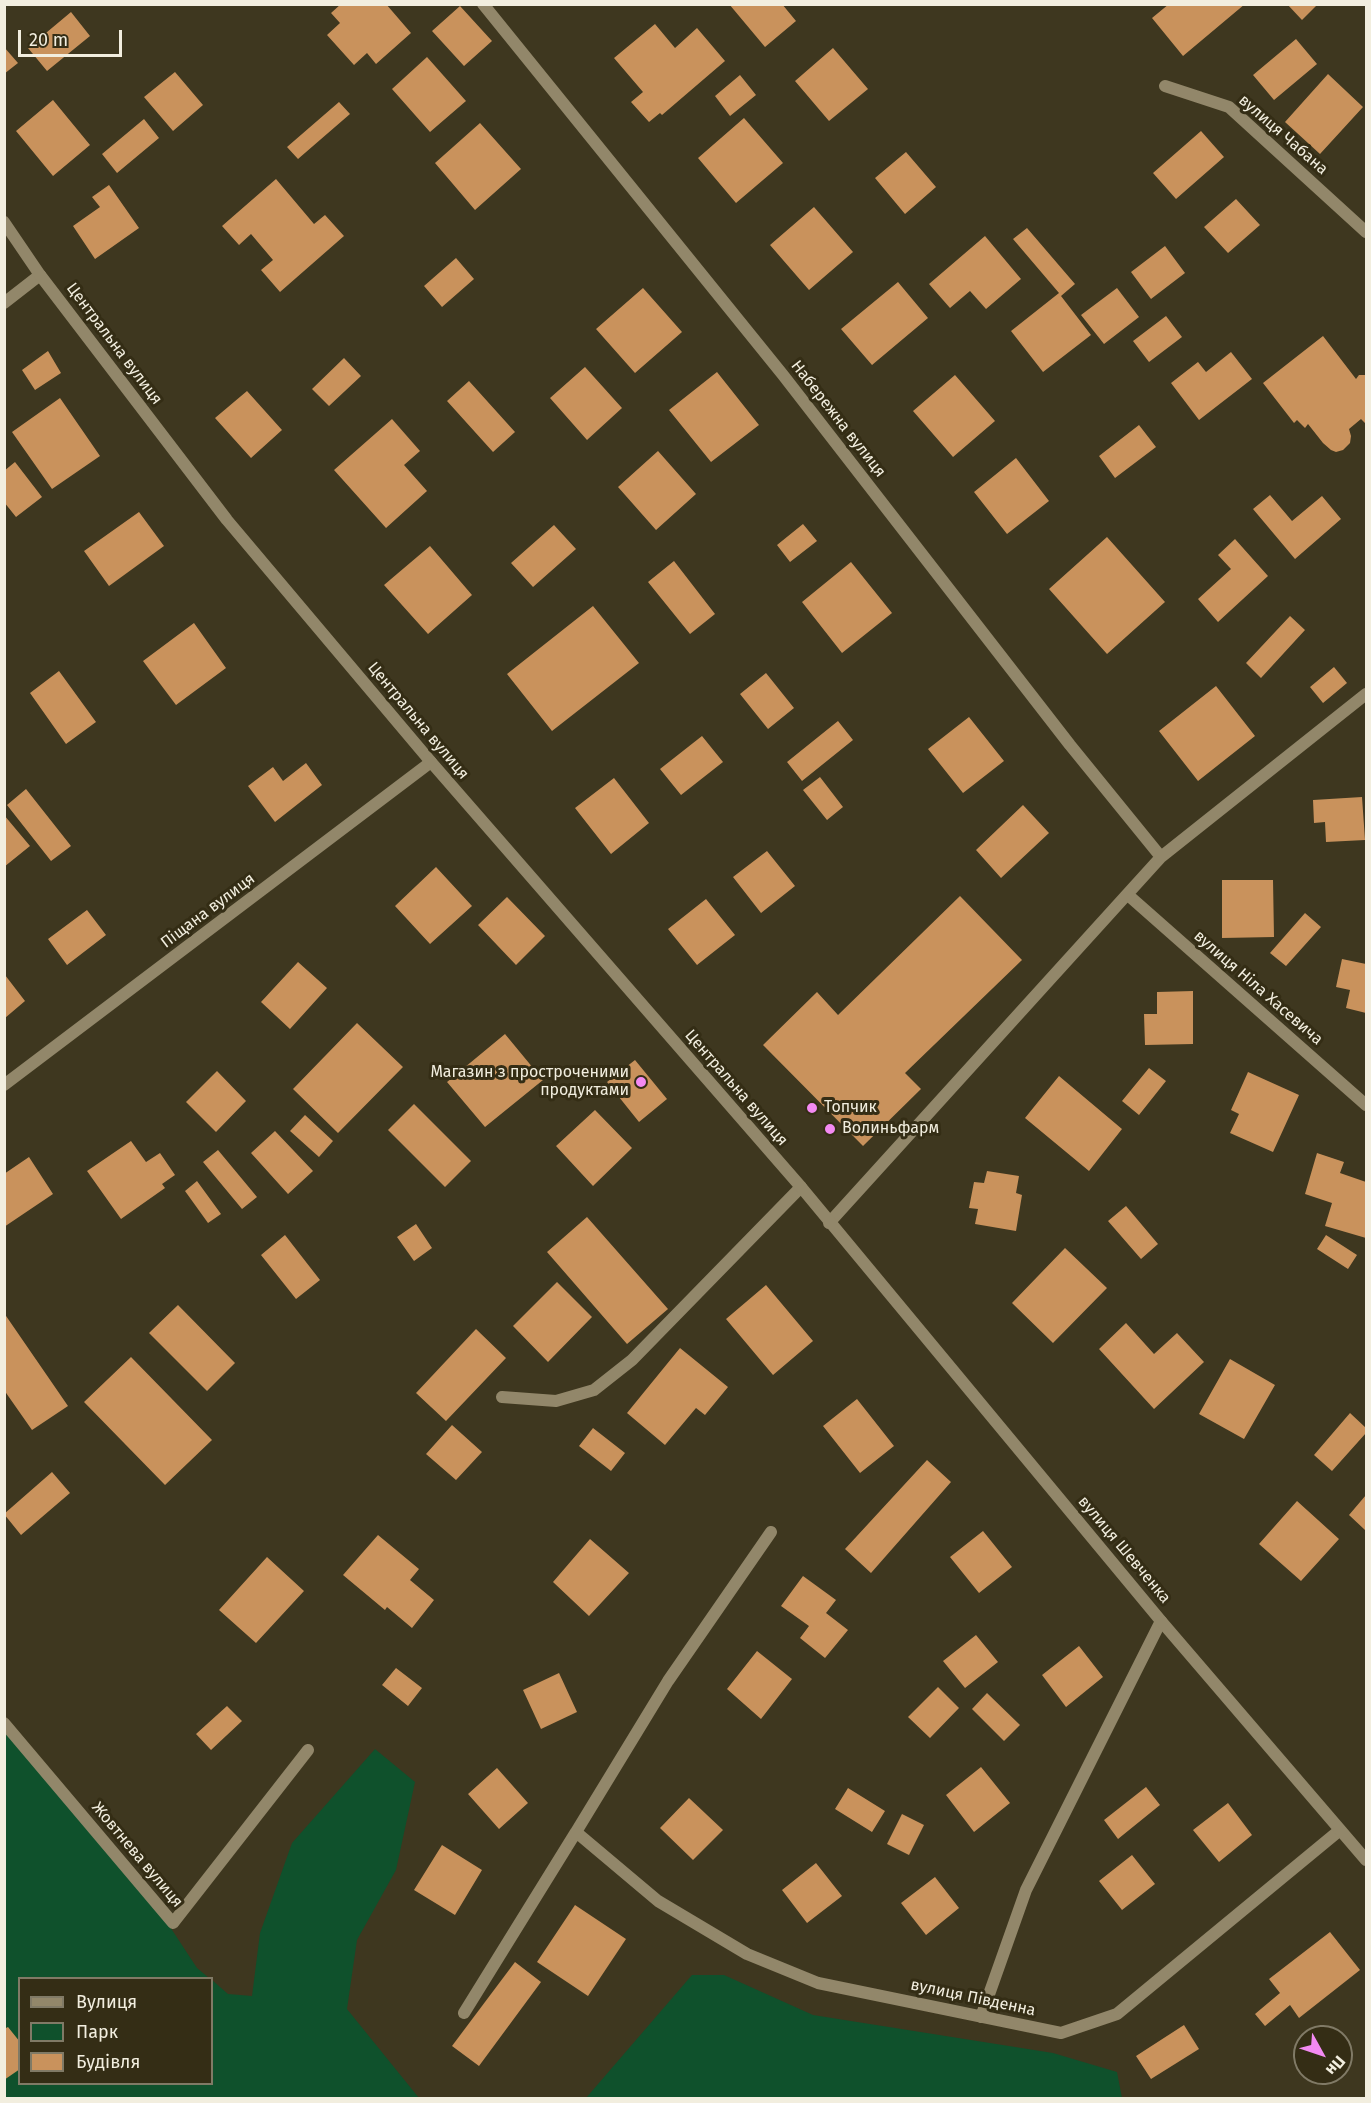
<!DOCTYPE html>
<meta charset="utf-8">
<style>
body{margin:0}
#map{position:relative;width:1371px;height:2103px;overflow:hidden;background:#3e371f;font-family:"Fira Sans",sans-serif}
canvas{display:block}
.frame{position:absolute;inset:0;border:6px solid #f2eedf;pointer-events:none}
.legend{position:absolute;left:18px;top:1977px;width:195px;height:108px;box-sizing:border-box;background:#342d15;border:2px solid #807a66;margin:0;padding:8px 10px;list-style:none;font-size:18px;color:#f2eedf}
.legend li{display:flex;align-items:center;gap:12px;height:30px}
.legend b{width:30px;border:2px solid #807a66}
.north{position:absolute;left:1293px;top:2025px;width:60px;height:60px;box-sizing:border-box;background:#342d15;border:2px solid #807a66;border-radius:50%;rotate:130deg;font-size:16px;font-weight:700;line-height:24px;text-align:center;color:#f2eedf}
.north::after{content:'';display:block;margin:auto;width:21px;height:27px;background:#f38af2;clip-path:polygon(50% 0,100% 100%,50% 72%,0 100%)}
.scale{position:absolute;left:18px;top:30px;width:104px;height:27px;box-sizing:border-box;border:3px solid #f2eedf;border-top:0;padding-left:8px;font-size:18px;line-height:21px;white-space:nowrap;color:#f2eedf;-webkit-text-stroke:4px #342d15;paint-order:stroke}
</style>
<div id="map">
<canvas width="1371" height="2103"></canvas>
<div class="frame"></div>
<ul class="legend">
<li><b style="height:8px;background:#92876a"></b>Вулиця</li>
<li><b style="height:16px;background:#0f512c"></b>Парк</li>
<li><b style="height:16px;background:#c9925c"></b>Будівля</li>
</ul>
<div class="north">Пн</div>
<div class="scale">20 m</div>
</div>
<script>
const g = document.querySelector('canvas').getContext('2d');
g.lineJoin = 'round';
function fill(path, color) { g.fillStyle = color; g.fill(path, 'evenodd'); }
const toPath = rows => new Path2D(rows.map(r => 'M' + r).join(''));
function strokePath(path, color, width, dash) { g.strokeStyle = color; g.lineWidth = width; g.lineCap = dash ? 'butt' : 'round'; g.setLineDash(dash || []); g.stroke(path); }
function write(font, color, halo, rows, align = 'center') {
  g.font = font + ' "Fira Sans",sans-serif'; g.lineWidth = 6; g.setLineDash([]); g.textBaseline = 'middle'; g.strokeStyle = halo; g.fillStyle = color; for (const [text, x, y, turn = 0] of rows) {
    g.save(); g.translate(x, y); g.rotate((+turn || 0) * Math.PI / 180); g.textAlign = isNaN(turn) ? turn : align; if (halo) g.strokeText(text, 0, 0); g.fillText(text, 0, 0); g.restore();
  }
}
const green = toPath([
 [4,1728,138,1878,197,1968,209,1978,20,1978,20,2084,212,2084,212,1980,228,1994,252,1996,260,1933,292,1843,375,1749,415,1782,396,1870,357,1940,347,2009,419,2098,5,2098],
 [692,1975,724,1975,813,2015,1053,2053,1117,2072,1122,2098,586,2098]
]);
const building = toPath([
 [341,4,386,4,411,33,376,64,367,53,354,65,327,35,340,23,331,13],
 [729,4,782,4,796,21,765,47],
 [1169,4,1245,4,1183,56,1152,18],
 [1287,4,1318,4,1302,20],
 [460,6,492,41,464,66,432,31],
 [71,12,90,36,47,71,28,48],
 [655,24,675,48,697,28,725,61,662,115,660,113,649,122,631,102,643,92,614,58],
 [1296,39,1317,64,1274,100,1253,75],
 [4,47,18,63,4,74],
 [833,48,868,89,829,121,795,81],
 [427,57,466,101,430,132,392,89],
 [175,72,203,105,173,131,144,97],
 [1328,74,1363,107,1320,154,1285,122],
 [740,75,756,95,730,116,715,96],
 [53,100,90,145,53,176,16,131],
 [339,102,350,114,298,159,287,147],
 [744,118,783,163,736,203,698,158],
 [144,119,159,138,117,173,102,154],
 [480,123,521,169,475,210,435,163],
 [1201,131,1224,157,1176,199,1153,173],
 [906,152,936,187,905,214,875,178],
 [276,179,314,224,325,215,344,236,280,292,261,270,273,260,251,234,239,245,222,226],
 [109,185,139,228,95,259,73,226,100,207,92,197],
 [1236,199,1260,225,1228,253,1204,227],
 [814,207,853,252,809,290,770,245],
 [1027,228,1075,284,1061,296,1091,335,1043,372,1011,331,1059,293,1013,239],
 [985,236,1021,279,986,309,970,291,950,308,929,284],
 [1165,246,1185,273,1151,299,1131,272],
 [456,258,474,279,442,307,424,286],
 [898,282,928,318,872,365,841,329],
 [643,288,682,332,635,373,596,329],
 [1117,288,1139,317,1104,344,1081,315],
 [1166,316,1182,337,1149,362,1133,341],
 [1323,336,1356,379,1359,375,1366,375,1366,424,1361,419,1349,429,1351,436,1350,443,1343,450,1336,452,1331,450,1323,443,1308,424,1305,428,1297,420,1294,423,1263,383],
 [48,351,61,373,35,390,22,370],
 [1231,352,1252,379,1199,420,1171,383,1198,362,1206,372],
 [344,358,361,376,329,406,312,389],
 [585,367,622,408,587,440,550,398],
 [717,372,759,425,711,462,669,410],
 [955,375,995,421,953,457,913,411],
 [469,381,515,432,493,452,447,401],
 [247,391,282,430,251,458,215,418],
 [60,398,100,456,52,489,12,432],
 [392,419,420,451,404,465,427,491,386,528,334,470],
 [1139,425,1156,447,1115,478,1099,456],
 [658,451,696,494,656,530,618,487],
 [1016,458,1049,501,1007,534,974,492],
 [15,462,42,497,16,517,4,502,4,471],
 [1270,495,1292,521,1322,496,1341,519,1295,559,1253,509],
 [139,512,164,546,109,586,84,551],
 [803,524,817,541,790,562,777,545],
 [554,525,576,549,533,587,511,563],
 [1107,537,1165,602,1107,654,1049,589],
 [1235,539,1268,576,1218,622,1198,599,1231,569,1218,555],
 [430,546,472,595,428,634,384,585],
 [674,561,715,614,690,634,648,582],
 [851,562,892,613,842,653,802,602],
 [593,606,639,663,552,731,507,674],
 [1290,616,1305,630,1261,678,1246,663],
 [194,623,226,668,176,705,143,661],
 [1334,667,1347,683,1323,703,1310,687],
 [59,671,96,722,66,744,30,693],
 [766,673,794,708,768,729,740,694],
 [1216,686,1255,736,1198,781,1159,731],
 [969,717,1004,761,963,793,928,749],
 [838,721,853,740,802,781,787,762],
 [702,736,723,762,681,795,660,769],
 [306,763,322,785,275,822,248,786,273,767,283,781],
 [820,777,843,807,827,820,803,790],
 [614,778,649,823,611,854,575,808],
 [26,789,71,846,51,861,7,805],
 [1362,797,1365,840,1326,842,1325,822,1314,823,1313,800],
 [1023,805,1049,833,1001,878,976,850],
 [4,815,30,846,4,867],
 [767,851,795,886,761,913,733,877],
 [436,867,472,906,430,944,395,906],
 [1222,880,1273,880,1274,937,1222,938],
 [960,896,1022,960,905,1073,921,1089,863,1146,763,1045,817,992,838,1015],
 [507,897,545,936,516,965,478,925],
 [706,899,735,935,697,965,668,929],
 [87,910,106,935,67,965,48,939],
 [1305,913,1321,927,1286,966,1270,953],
 [1342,959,1366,964,1366,1013,1346,1008,1350,990,1336,987],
 [298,962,327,988,290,1029,261,1002],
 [5,975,25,1001,5,1018],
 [1193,991,1193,1044,1145,1045,1144,1014,1157,1014,1157,992],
 [357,1023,403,1067,338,1133,293,1089],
 [505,1034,543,1080,485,1127,447,1082],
 [635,1060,667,1099,639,1122,607,1082],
 [1149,1068,1166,1081,1139,1115,1122,1101],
 [217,1071,246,1101,216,1132,186,1102],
 [1248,1072,1299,1095,1273,1152,1230,1133,1239,1114,1231,1110],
 [1059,1076,1122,1129,1089,1171,1025,1118],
 [414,1104,471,1161,445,1187,388,1130],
 [595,1110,632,1148,593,1186,556,1146],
 [305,1115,333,1141,319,1157,290,1131],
 [275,1131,313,1171,288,1194,251,1153],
 [131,1141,146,1162,160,1153,175,1175,162,1184,165,1188,121,1219,87,1171],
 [218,1150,257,1197,242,1209,203,1162],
 [1317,1153,1344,1162,1340,1173,1366,1182,1366,1238,1325,1226,1332,1203,1305,1194],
 [29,1157,53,1194,4,1227,4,1174],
 [987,1171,1019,1176,1016,1193,1022,1195,1016,1231,975,1224,978,1209,969,1208,974,1182,984,1183],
 [197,1181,221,1214,208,1223,185,1191],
 [1126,1206,1158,1244,1141,1259,1108,1221],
 [587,1217,668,1309,627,1344,547,1252],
 [416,1224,432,1248,414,1261,397,1237],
 [285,1235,320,1280,296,1299,261,1255],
 [1326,1235,1357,1255,1348,1269,1317,1249],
 [1065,1248,1107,1288,1053,1343,1012,1303],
 [557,1282,592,1317,548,1362,513,1326],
 [766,1285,813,1341,773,1375,726,1319],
 [178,1305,235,1363,207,1391,149,1333],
 [4,1313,68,1406,32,1430,4,1390],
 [1126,1323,1154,1354,1177,1333,1204,1362,1154,1409,1099,1349],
 [476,1329,506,1358,446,1421,416,1393],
 [680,1348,728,1387,705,1415,696,1408,665,1445,627,1413],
 [131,1357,212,1440,165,1485,84,1402],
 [1230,1359,1275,1385,1244,1439,1199,1414],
 [857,1399,894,1446,860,1473,823,1426],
 [1350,1413,1366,1428,1366,1433,1332,1471,1314,1455],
 [452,1425,482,1452,456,1480,426,1454],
 [593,1428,625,1453,611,1471,579,1446],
 [927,1460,951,1482,871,1573,845,1549],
 [52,1472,70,1493,21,1535,4,1514],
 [1366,1495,1366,1528,1365,1530,1349,1515],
 [1297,1501,1339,1539,1301,1581,1259,1544],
 [983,1531,1012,1567,979,1593,950,1557],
 [378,1535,419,1569,410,1580,434,1600,412,1628,387,1607,385,1610,343,1575],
 [590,1539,629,1573,589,1616,553,1582],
 [267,1557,304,1591,256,1643,219,1610],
 [803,1576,836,1600,826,1613,848,1630,825,1658,800,1638,809,1626,781,1606],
 [976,1635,998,1662,965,1688,943,1661],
 [1079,1646,1103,1677,1066,1707,1042,1675],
 [757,1651,792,1679,761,1719,727,1689],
 [396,1668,422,1688,408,1706,382,1685],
 [559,1673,577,1712,541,1729,523,1690],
 [938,1687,959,1708,930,1738,908,1717],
 [987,1693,1020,1725,1004,1741,972,1709],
 [227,1706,242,1721,211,1750,196,1734],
 [981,1767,1010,1803,974,1832,946,1795],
 [497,1768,528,1803,499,1829,468,1794],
 [1146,1787,1160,1805,1118,1839,1104,1820],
 [848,1788,885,1811,872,1832,835,1809],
 [689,1798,723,1830,693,1860,660,1828],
 [1228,1803,1252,1835,1219,1862,1193,1830],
 [902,1814,924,1825,909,1855,887,1844],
 [442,1845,482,1870,455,1915,414,1890],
 [1132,1855,1155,1884,1122,1910,1099,1881],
 [816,1863,842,1896,807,1923,782,1890],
 [935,1877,959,1908,926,1935,901,1903],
 [575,1905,626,1939,588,1996,537,1962],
 [1330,1932,1360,1970,1299,2018,1290,2005,1265,2026,1255,2014,1280,1993,1269,1979],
 [515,1962,541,1982,479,2066,452,2046],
 [1184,2025,1199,2049,1151,2079,1136,2056],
 [8,2027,20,2042,20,2069,4,2080,4,2029]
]);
const minor = toPath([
 [483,4,783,375,1070,745,1161,857],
 [1165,86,1229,107,1366,232],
 [4,303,40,275],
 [1128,895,1366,1105],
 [4,1085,431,762],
 [829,1223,1161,857,1366,694],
 [502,1397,556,1401,594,1390,632,1360,801,1187],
 [771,1532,668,1681,576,1832,658,1901,747,1954,818,1983,1061,2033,1117,2014,1340,1830],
 [4,1723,173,1923,308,1750],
 [464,2013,576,1832],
 [981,2017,1026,1890,1161,1621]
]);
const tertiary = toPath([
 [4,222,40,275,227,520,431,762,801,1187,1161,1621,1366,1860]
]);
const markers = [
 [641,1082,6,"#f38af2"],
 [812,1108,6,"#f38af2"],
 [830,1129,6,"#f38af2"]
];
const streetNames = [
 ["вулиця Чабана",1283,135,41],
 ["Центральна вулиця",114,344,53],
 ["Набережна вулиця",838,419,52],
 ["Центральна вулиця",418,721,50],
 ["Піщана вулиця",208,911,-37],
 ["вулиця Ніла Хасевича",1258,988,41],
 ["Центральна вулиця",736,1088,49],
 ["вулиця Шевченка",1124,1550,50],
 ["Жовтнева вулиця",137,1855,50],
 ["вулиця Південна",973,1998,12]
];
const poiNames = [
 ["Магазин з простроченими",629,1073,"right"],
 ["продуктами",629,1091,"right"],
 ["Топчик",824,1108],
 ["Волиньфарм",842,1129]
];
fill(green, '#0f512c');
fill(building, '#c9925c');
strokePath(minor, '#92876a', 12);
strokePath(tertiary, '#92876a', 12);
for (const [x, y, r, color] of markers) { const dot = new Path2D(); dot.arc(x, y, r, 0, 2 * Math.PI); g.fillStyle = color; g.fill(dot); strokePath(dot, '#342d15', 2); }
write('16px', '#f2eedf', '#342d15', streetNames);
write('16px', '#f2eedf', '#342d15', poiNames, 'left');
</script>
